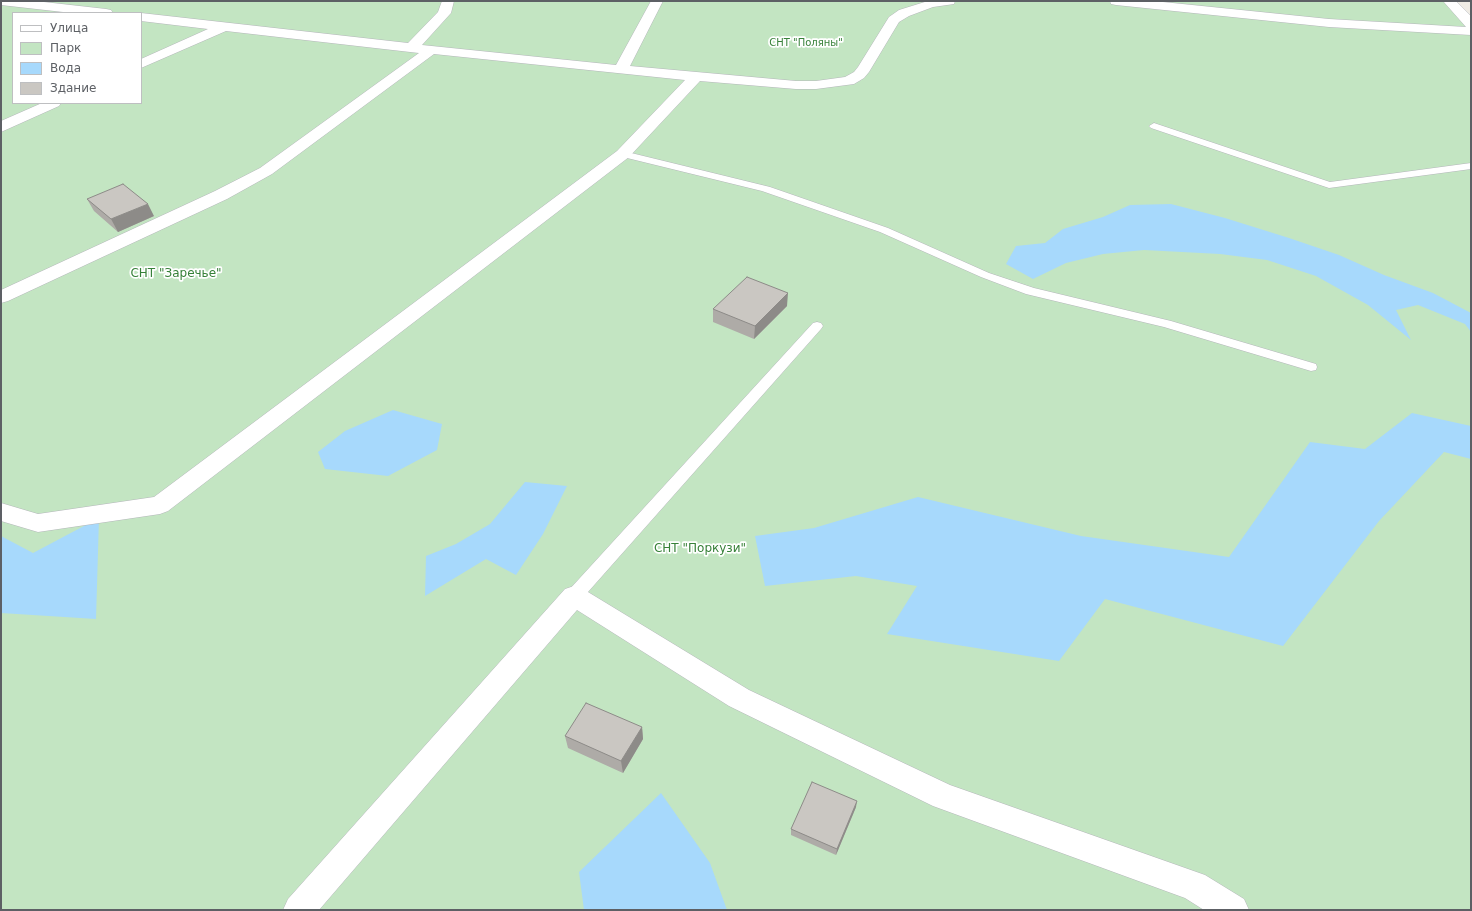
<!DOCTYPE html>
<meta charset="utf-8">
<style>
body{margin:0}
#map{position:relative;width:1472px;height:911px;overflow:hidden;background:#efece5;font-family:"DejaVu Sans",sans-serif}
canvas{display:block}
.frame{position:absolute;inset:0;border:2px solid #5d6065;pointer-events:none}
.legend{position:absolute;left:12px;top:12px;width:130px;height:92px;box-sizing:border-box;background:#fff;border:1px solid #bebfc1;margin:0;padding:5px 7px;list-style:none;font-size:12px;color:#5d6065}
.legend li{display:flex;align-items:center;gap:8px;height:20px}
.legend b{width:20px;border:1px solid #bebfc1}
</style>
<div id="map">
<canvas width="1472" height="911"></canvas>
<div class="frame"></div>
<ul class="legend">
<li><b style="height:5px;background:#fff"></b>Улица</li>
<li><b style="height:11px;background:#c3e5c2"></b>Парк</li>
<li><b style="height:11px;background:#a7d9fc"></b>Вода</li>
<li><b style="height:11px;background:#cac7c2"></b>Здание</li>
</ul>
</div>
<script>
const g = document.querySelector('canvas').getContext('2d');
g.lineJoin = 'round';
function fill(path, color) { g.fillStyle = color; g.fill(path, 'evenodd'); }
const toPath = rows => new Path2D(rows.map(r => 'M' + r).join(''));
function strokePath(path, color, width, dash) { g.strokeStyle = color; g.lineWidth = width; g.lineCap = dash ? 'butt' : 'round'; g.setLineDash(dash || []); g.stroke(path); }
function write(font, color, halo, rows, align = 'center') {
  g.font = font + ' "DejaVu Sans",sans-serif'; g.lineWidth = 3.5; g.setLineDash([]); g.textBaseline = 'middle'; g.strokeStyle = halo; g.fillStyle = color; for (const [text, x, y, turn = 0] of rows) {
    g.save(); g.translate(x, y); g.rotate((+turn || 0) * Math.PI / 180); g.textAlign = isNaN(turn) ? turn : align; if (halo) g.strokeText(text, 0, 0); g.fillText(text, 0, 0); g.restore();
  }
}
const green = toPath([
 [1,1,1449,1,1471,24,1471,910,1,910],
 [13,13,141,13,141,103,13,103]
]);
const water = toPath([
 [1171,204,1225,218,1289,238,1339,255,1384,275,1433,293,1471,313,1471,332,1465,324,1418,305,1396,310,1411,340,1368,305,1316,276,1267,260,1220,254,1144,250,1103,254,1066,263,1033,279,1006,264,1016,246,1045,243,1063,229,1103,217,1130,205],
 [393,410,442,424,437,450,388,476,325,469,318,452,345,431],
 [1412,413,1471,426,1471,459,1444,452,1379,521,1283,646,1105,599,1059,661,887,634,917,586,856,576,765,586,755,536,814,528,918,497,1081,536,1229,557,1310,442,1365,449],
 [525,482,567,486,543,534,516,575,486,559,425,596,426,556,456,544,490,524],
 [99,518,96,619,1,613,1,536,33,553],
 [661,793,710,863,727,910,584,910,579,872]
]);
const lane = toPath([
 [1154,123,1330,182,1471,163,1471,169,1329,188,1151,128,1149,126,1154,123],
 [623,151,770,187,888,228,989,273,1034,288,1171,321,1316,364,1317,367,1316,370,1311,371,1164,327,1026,294,981,277,880,232,762,191,619,156,618,154,623,151],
 [817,322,821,323,823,326,821,329,580,601,574,602,568,601,566,596,568,591,813,323,817,322]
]);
const street = toPath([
 [1,1,35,1,106,9,111,10,113,13,72,13,1,5,1,1],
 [442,1,454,1,451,13,422,45,616,65,651,1,663,1,630,66,796,81,816,81,845,77,854,72,858,67,889,17,899,10,928,1,955,1,954,4,933,7,909,16,899,22,869,72,864,78,854,84,816,89,796,89,700,81,629,157,168,511,160,514,38,532,1,521,1,503,38,514,154,497,617,151,685,80,434,54,272,174,227,199,8,301,1,303,1,290,215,191,260,168,419,53,226,31,141,68,141,59,208,29,141,21,141,13,408,43,438,12,442,1],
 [1110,1,1153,1,1329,19,1466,27,1443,1,1456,1,1471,16,1471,35,1329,27,1116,5,1111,4,1110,1],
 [42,103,61,103,59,106,1,132,1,121,42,103],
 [574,586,583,589,749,690,950,785,1205,875,1244,899,1249,910,1204,910,1185,898,933,806,729,706,577,610,319,910,283,910,288,899,565,589,574,586]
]);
const wall = toPath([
 [87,199,154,216,118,232,94,211],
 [787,306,754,339,713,322,713,309],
 [642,727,643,739,623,773,568,748,565,736],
 [856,807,836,855,791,835,791,829]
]);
const shadedWall = toPath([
 [148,204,154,216,118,232,111,219],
 [788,293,787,306,754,339,755,326],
 [642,727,643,739,623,773,621,761],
 [857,801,856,807,836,855,837,849]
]);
const building = toPath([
 [123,184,148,204,111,219,87,199,123,184],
 [747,277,788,293,755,326,713,309,747,277],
 [586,703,642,727,621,761,565,736,586,703],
 [812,782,857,801,837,849,791,829,812,782]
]);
const farParknames = [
 ["СНТ \"Поляны\"",806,43]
];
const parkNames = [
 ["СНТ \"Заречье\"",176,274],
 ["СНТ \"Поркузи\"",700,549]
];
fill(green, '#c3e5c2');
fill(water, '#a7d9fc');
strokePath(lane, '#b5b7bb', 1);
strokePath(street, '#b5b7bb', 1);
fill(lane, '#fff');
fill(street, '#fff');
fill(wall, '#aeaba7');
fill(shadedWall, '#8d8b88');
fill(building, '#cac7c2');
strokePath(building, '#8d8b88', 1);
write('10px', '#378139', '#fff', farParknames);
write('12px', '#378139', '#fff', parkNames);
</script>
